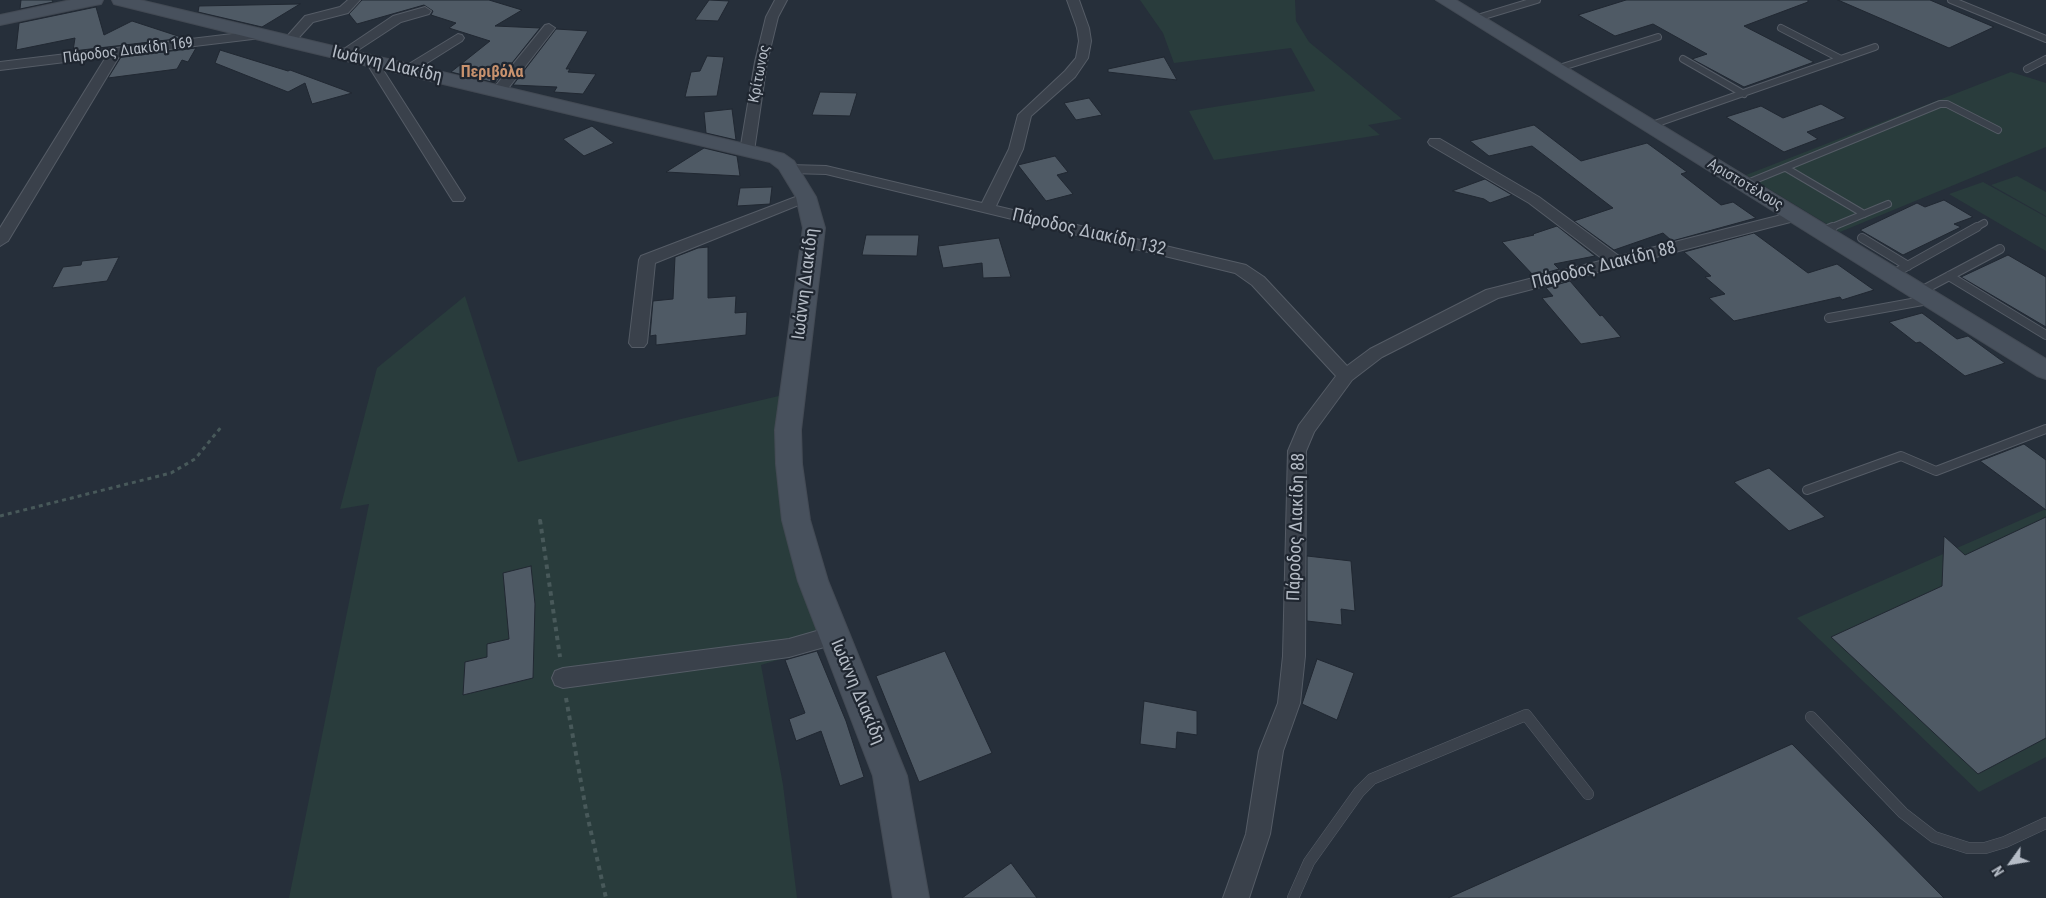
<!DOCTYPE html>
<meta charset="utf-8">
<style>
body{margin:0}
#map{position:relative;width:2046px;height:898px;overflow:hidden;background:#262f3a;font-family:"Roboto Condensed",sans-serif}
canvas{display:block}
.north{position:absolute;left:1986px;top:838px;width:50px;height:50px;-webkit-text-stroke:4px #1f2630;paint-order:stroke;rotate:238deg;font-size:14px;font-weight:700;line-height:20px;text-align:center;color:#b5bcc6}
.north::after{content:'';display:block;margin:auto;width:18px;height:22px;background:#b5bcc6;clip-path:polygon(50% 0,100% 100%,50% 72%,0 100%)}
</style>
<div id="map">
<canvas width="2046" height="898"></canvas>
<div class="north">N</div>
</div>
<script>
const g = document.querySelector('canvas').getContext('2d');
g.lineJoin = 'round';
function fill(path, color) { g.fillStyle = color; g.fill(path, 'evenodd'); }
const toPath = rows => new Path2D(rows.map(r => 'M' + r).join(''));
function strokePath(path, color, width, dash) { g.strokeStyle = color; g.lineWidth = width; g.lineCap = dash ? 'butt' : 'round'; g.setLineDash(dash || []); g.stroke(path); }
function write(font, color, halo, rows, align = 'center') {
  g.font = font + ' "Roboto Condensed",sans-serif'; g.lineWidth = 4.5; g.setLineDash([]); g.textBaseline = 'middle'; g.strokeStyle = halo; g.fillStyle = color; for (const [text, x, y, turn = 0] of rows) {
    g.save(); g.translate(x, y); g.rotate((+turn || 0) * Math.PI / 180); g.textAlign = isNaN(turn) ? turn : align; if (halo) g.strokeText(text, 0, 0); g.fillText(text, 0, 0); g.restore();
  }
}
const green = toPath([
 [1140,0,1295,0,1296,21,1309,42,1402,119,1368,125,1380,135,1214,160,1189,111,1315,91,1291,48,1174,63,1163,33],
 [2011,72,2046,83,2046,147,1840,232,1746,175],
 [2017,176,2046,192,2046,216,1991,185],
 [1983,182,2046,217,2046,251,1949,194],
 [465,296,518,462,681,419,783,395,830,644,761,665,783,785,797,898,289,898,369,504,340,509,377,368],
 [2046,509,2046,757,1979,792,1797,618]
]);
const building = toPath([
 [21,0,52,0,53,2,20,9,21,0],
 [362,0,489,0,522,10,495,26,540,28,496,83,451,72,490,41,449,28,456,23,431,15,433,11,424,5,357,24,349,14,362,0],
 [709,0,729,1,718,21,695,20,709,0],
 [1626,0,1808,0,1808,2,1744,26,1814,62,1744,87,1692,59,1707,54,1653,24,1615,36,1578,15,1626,0],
 [1838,0,1930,0,1994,27,1949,48,1838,0],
 [300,4,262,27,198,12,199,6,300,4],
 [96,7,104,35,132,21,184,38,73,51,75,38,16,50,19,23,96,7],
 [556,29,588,31,566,69,570,69,568,72,596,74,583,94,554,92,557,87,513,85,556,29],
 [196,48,188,62,182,60,177,69,108,78,121,57,196,48],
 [220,50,288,71,290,70,352,93,312,104,305,83,288,92,215,63,220,50],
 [707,56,724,57,717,96,685,97,691,72,700,71,707,56],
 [1164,57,1177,80,1108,72,1108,69,1164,57],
 [820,92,857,93,850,116,812,115,820,92],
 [1089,98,1102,115,1076,120,1064,103,1089,98],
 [1821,104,1846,118,1807,132,1818,139,1784,152,1726,117,1761,106,1783,118,1821,104],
 [732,109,736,140,706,133,704,112,732,109],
 [1534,125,1581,161,1647,143,1687,172,1681,174,1721,205,1733,202,1756,218,1672,241,1663,233,1614,250,1574,221,1613,208,1532,146,1489,156,1470,141,1534,125],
 [592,126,614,143,584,156,563,139,592,126],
 [704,148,737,156,740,176,666,172,704,148],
 [1055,156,1068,172,1057,175,1073,194,1046,201,1018,165,1055,156],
 [1485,179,1512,195,1490,203,1484,199,1452,191,1485,179],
 [772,187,770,204,737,206,740,188,772,187],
 [1944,200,1973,217,1954,224,1961,227,1903,255,1860,230,1917,203,1925,207,1944,200],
 [1557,226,1595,256,1554,264,1559,269,1534,276,1502,242,1534,235,1533,234,1557,226],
 [1754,233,1808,273,1837,264,1874,290,1842,300,1840,297,1734,321,1709,298,1725,294,1705,277,1711,276,1684,252,1754,233],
 [866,235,919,235,917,256,862,255,866,235],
 [999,238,1011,277,983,278,982,263,943,268,938,246,999,238],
 [708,247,708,298,736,296,735,313,747,312,746,335,656,345,656,335,650,336,653,301,673,299,675,257,698,248,708,247],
 [2008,255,2046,277,2046,327,1961,277,2008,255],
 [119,257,107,281,52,288,63,267,81,265,82,261,119,257],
 [1570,281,1600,316,1602,315,1621,337,1581,344,1542,298,1553,296,1546,288,1570,281],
 [1922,313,1957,339,1968,336,2005,363,1965,376,1920,342,1916,343,1889,322,1922,313],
 [2024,444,2046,460,2046,510,1980,461,2024,444],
 [1769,468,1825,517,1789,531,1734,482,1769,468],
 [2046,517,2046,738,1978,774,1831,637,1942,586,1944,536,1965,555,2046,517],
 [1307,556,1351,561,1355,611,1341,609,1342,625,1307,621,1307,556],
 [531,566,535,604,533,678,463,695,465,662,487,657,487,644,509,639,503,573,531,566],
 [817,651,846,721,864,777,840,786,821,731,796,741,789,719,805,713,785,660,817,651],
 [945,651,992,753,919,782,876,676,945,651],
 [1317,659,1354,673,1337,720,1302,704,1317,659],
 [1144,701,1197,711,1197,735,1177,732,1176,749,1140,744,1144,701],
 [1792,744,1944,898,1448,898,1792,744],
 [1011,863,1037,898,962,898,1011,863]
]);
const pathFar1 = toPath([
 [0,516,171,473,195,459,222,426],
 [540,519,540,521]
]);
const path = toPath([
 [540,520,560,657],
 [566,698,586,810,606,898]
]);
const laneFar2 = toPath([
 [1951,0,2046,39],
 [1474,19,1537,0],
 [1781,28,1841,59],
 [1683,59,1744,94],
 [1556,69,1658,37],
 [2027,69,2046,59],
 [1649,126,1875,47],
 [1786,168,1864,214],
 [1745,184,1940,104,1947,104,1998,130],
 [1830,228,1888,204],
 [1975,228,1984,223]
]);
const laneFar1 = toPath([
 [1823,231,1833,227],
 [1862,238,1908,266],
 [1893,274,1977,227],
 [1949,276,2046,335],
 [1921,291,2000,249],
 [1829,318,1928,300],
 [1807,490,1901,456,1936,471,2046,429]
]);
const lane = toPath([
 [1811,717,1903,813,1934,837,1968,848,1985,848,2005,842,2046,823],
 [1293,898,1309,862,1359,792,1372,779,1526,715,1588,794]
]);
const street = toPath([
 [348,0,360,0,348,13,313,22,292,45,288,46,282,42,305,16,340,7,348,0],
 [775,0,787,0,778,17,767,62,754,151,747,155,740,151,755,62,766,17,775,0],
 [1067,0,1079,0,1089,28,1091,41,1088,58,1075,77,1031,116,1023,149,996,206,1246,265,1264,277,1347,366,1370,349,1486,290,1604,260,1529,203,1430,145,1428,142,1430,139,1440,139,1539,197,1619,256,1797,211,1805,216,1802,219,1498,298,1382,357,1352,380,1314,432,1306,451,1305,656,1300,703,1283,751,1270,834,1249,898,1223,898,1246,834,1259,751,1278,703,1283,656,1288,451,1299,425,1336,376,1252,285,1235,273,826,174,790,173,783,169,790,165,826,166,982,203,1009,149,1018,115,1065,71,1076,58,1079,41,1077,28,1067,0],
 [425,7,431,11,429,14,401,22,346,58,341,59,335,55,393,16,425,7],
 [549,24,555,28,503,95,493,95,491,92,493,89,545,25,549,24],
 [257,31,263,35,261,38,120,55,8,241,0,246,0,228,106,57,0,70,0,62,257,31],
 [458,34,462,35,464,38,462,41,411,73,401,73,399,70,458,34],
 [372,58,378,62,465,198,463,201,453,201,451,198,366,62,372,58],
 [806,193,811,194,813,197,811,200,655,263,647,343,644,347,632,347,629,343,639,260,641,256,806,193],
 [834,626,842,628,845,635,842,642,789,657,563,688,555,685,552,678,555,671,563,668,789,639,834,626]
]);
const secondary = toPath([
 [71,0,103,0,101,4,95,5,0,25,0,15,71,0],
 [112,0,140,0,745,144,784,154,794,161,816,197,825,228,801,430,802,464,810,520,828,581,907,776,929,898,893,898,873,776,798,581,782,520,776,464,775,430,803,228,796,197,779,169,770,162,288,47,114,4,112,0],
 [1436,0,1456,0,2046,359,2046,379,2037,376,1436,0]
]);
const farStreetnames = [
 ["Πάροδος Διακίδη 169",128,51,-7],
 ["Κρίτωνος",760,74,-79],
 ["Αριστοτέλους",1745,185,31]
];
const farQuarternames = [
 ["Περιβόλα",492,73]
];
const streetNames = [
 ["Ιωάννη Διακίδη",387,65,13],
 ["Πάροδος Διακίδη 132",1089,233,13],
 ["Πάροδος Διακίδη 88",1604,266,-14],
 ["Ιωάννη Διακίδη",806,284,-83],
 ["Πάροδος Διακίδη 88",1297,527,-88],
 ["Ιωάννη Διακίδη",857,692,67]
];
fill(green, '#293c3c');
fill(building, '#4f5a65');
strokePath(building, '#212832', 1);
strokePath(laneFar2, '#555c66', 8);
strokePath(laneFar1, '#555c66', 10);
strokePath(lane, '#555c66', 12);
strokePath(street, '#555c66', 2);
strokePath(secondary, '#434a54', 2);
strokePath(pathFar1, '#48595a', 3, [4, 4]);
strokePath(path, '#48595a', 4, [4.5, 4.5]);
strokePath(laneFar2, '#3a414b', 6);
strokePath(laneFar1, '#3a414b', 8);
strokePath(lane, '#3a414b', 11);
fill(street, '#3a414b');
fill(secondary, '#48515d');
write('15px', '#b5bcc6', '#1f2630', farStreetnames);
write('bold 16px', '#c8926e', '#1f2630', farQuarternames);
write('18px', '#b5bcc6', '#1f2630', streetNames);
</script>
